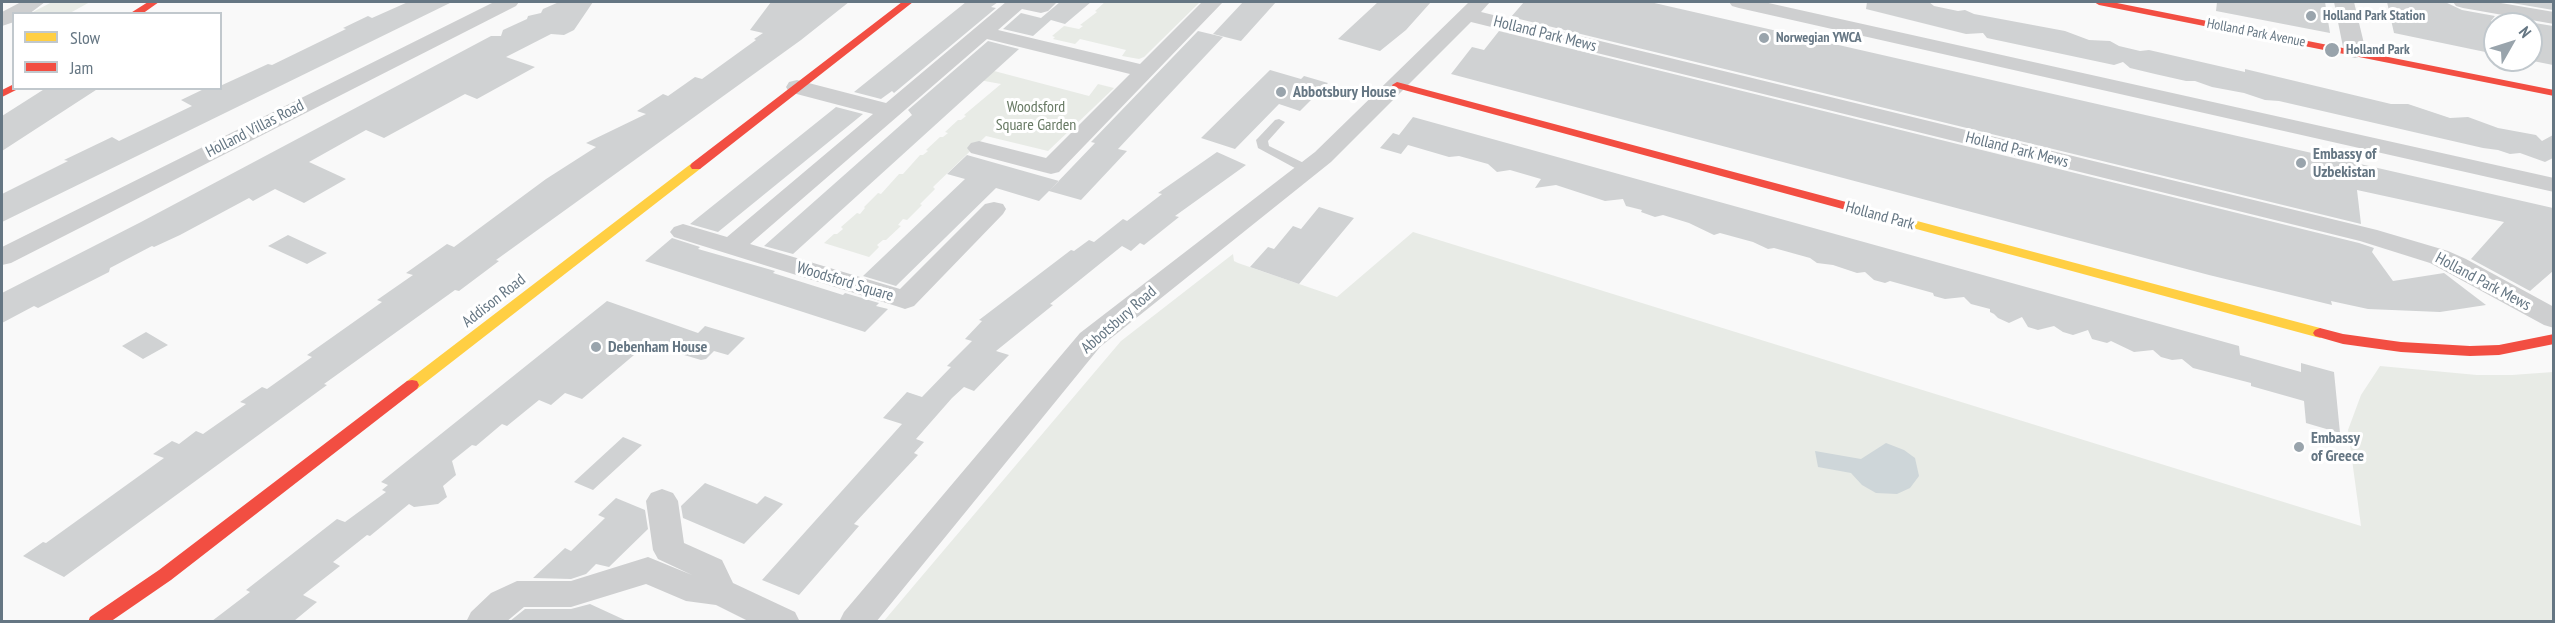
<!DOCTYPE html>
<style>
body{margin:0}
#map{position:relative;width:2555px;height:623px;overflow:hidden;background:#f9f9f9;font-family:"PT Sans Narrow",sans-serif}
canvas{display:block}
.frame{position:absolute;inset:0;border:3px solid #657683;pointer-events:none}
.legend{position:absolute;left:12px;top:12px;width:210px;height:78px;box-sizing:border-box;background:#fff;border:2px solid #c1c8cd;margin:0;padding:8px 10px;list-style:none;font-size:18px;color:#657683}
.legend li{display:flex;align-items:center;gap:12px;height:30px}
.legend b{width:30px;border:2px solid #c1c8cd}
.north{position:absolute;left:2483px;top:12px;width:60px;height:60px;box-sizing:border-box;background:#fff;border:2px solid #c1c8cd;border-radius:50%;rotate:51deg;font-size:16px;font-weight:700;line-height:24px;text-align:center;color:#657683}
.north::after{content:'';display:block;margin:auto;width:21px;height:27px;background:#99a4ac;clip-path:polygon(50% 0,100% 100%,50% 72%,0 100%)}
</style>
<div id="map">
<canvas width="2555" height="623"></canvas>
<div class="frame"></div>
<ul class="legend">
<li><b style="height:8px;background:#ffcf43"></b>Slow</li>
<li><b style="height:8px;background:#f24e42"></b>Jam</li>
</ul>
<div class="north">N</div>
</div>
<script>
const g = document.querySelector('canvas').getContext('2d');
g.lineJoin = 'round';
function fill(path, color) { g.fillStyle = color; g.fill(path, 'evenodd'); }
const toPath = rows => new Path2D(rows.map(r => 'M' + r).join(''));
function strokePath(path, color, width, dash) { g.strokeStyle = color; g.lineWidth = width; g.lineCap = dash ? 'butt' : 'round'; g.setLineDash(dash || []); g.stroke(path); }
function write(font, color, halo, rows, align = 'center') {
  g.font = font + ' "PT Sans Narrow",sans-serif'; g.lineWidth = 6; g.setLineDash([]); g.textBaseline = 'middle'; g.strokeStyle = halo; g.fillStyle = color; for (const [text, x, y, turn = 0] of rows) {
    g.save(); g.translate(x, y); g.rotate((+turn || 0) * Math.PI / 180); g.textAlign = isNaN(turn) ? turn : align; if (halo) g.strokeText(text, 0, 0); g.fillText(text, 0, 0); g.restore();
  }
}
const green = toPath([
 [52,2,90,2,70,13,31,13],
 [1105,2,1200,2,1144,57,1139,59,1122,56,1126,50,1080,39,1075,44,1053,39,1055,37,1052,36,1064,26,1079,29,1083,26,1080,25,1097,12,1095,11],
 [979,67,1089,96,1098,84,1114,88,1048,151,986,136,933,187,935,189,920,204,922,205,907,220,903,219,898,225,901,226,886,240,883,240,877,245,879,247,869,257,824,243,834,234,837,234,843,229,841,227,857,213,860,214,865,208,864,207,878,193,881,194,899,174,903,174,920,155,923,155,928,151,926,150,940,137,943,137,948,133,945,132,958,120,961,120,966,116,964,115,1001,84,979,80],
 [1413,232,2361,526,2348,430,2361,395,2380,366,2477,375,2512,375,2553,372,2553,621,883,622,1121,341,1233,254,1234,261,1238,263,1337,297]
]);
const water = toPath([
 [1886,443,1904,450,1915,458,1919,476,1910,488,1897,494,1876,493,1862,485,1851,473,1818,467,1815,451,1861,459]
]);
const building = toPath([
 [408,2,452,2,2,222,2,194,68,161,64,160,112,137,119,141,192,106,181,100,206,88,220,88,220,86,268,64,272,65,346,29,343,28,368,16,372,18],
 [559,2,593,2,574,30,564,35,551,34,506,57,535,67,477,99,465,94,384,138,366,130,309,162,346,179,304,203,275,189,253,201,249,198,180,235,154,247,152,246,110,268,109,272,38,308,34,306,2,323,2,293,141,222,491,36,501,36,503,30,527,19,528,16,541,13,543,9],
 [771,2,849,2,801,40,496,260,499,261,459,291,455,290,324,384,327,385,64,577,23,556,43,542,46,543,164,458,153,454,172,441,179,444,196,431,203,434,246,404,240,402,262,387,267,389,312,357,307,355,382,302,377,300,413,275,406,273,447,244,454,247,546,179,596,147,586,143,646,114,637,111,663,94,668,96,695,77,702,79,756,40,754,39,763,33,750,30],
 [966,2,998,2,991,7,996,8,894,93,892,91,881,99,854,92],
 [1060,2,1091,2,1065,24,1051,20,1033,36,1003,29,1021,13,1041,18],
 [1243,2,1276,2,1241,41,1213,34],
 [1378,2,1431,2,1406,30,1380,51,1338,39],
 [1524,2,1650,2,2553,208,2553,271,2530,291,2471,259,2504,222,2357,190,2361,224,1511,17],
 [1867,2,1929,2,1934,6,1958,11,1965,10,1974,14,2065,31,2089,40,2110,41,2119,46,2140,51,2149,50,2245,72,2245,69,2391,104,2408,104,2450,118,2468,117,2498,128,2536,135,2542,141,2553,135,2553,158,2545,162,2520,153,2510,154,2498,150,2483,148,2279,101,2265,100,2244,93,2212,87,2195,81,2186,81,2155,74,2130,68,2123,62,2114,65,1987,38,1983,33,1966,34,1866,9],
 [2217,2,2325,2,2330,33,2216,11],
 [2387,2,2445,2,2462,10,2495,16,2491,21,2495,28,2495,54,2394,33],
 [2506,2,2553,2,2553,10],
 [2504,18,2553,26,2553,65,2528,60,2531,60,2531,24,2506,24],
 [1198,31,1223,37,1118,149,1127,151,1081,200,1049,191,1095,143,1091,142],
 [1499,31,2359,243,2374,248,2372,252,2393,281,2444,273,2486,305,2440,312,2368,309,2331,301,2332,305,2209,275,1451,74,1472,47,1484,50],
 [988,41,1019,49,793,254,764,246,912,115,908,110],
 [1270,70,1301,79,1304,76,1328,83,1300,111,1279,104,1235,149,1201,138],
 [46,88,99,88,2,151,2,116],
 [836,107,863,114,718,232,690,224],
 [1413,117,2239,346,2240,355,2301,372,2301,363,2334,372,2340,433,2306,423,2304,401,2251,386,2251,383,2193,368,2182,359,2172,360,2161,357,2153,350,2134,352,2111,341,2107,343,2092,339,2088,330,2073,335,2063,332,2054,326,2038,330,2028,327,2022,317,2009,323,1998,318,1994,314,1990,312,1990,309,1971,304,1964,297,1945,299,1934,296,1933,293,1890,281,1885,283,1874,280,1865,272,1857,273,1833,265,1817,263,1810,258,1774,248,1768,249,1753,242,1720,233,1714,235,1689,223,1663,215,1655,217,1641,212,1642,210,1626,206,1623,199,1605,201,1556,185,1535,188,1541,179,1510,170,1497,172,1488,164,1459,156,1449,157,1408,145,1401,154,1380,148,1393,133,1399,135],
 [1217,152,1246,165,1175,216,1179,217,1144,245,1140,243,1131,251,1122,246,1050,304,1053,305,996,351,1009,355,974,391,964,387,952,398,916,439,924,442,914,453,918,455,854,524,859,526,799,595,762,580,902,424,883,418,907,392,922,397,951,367,947,366,972,341,965,339,982,321,979,320,1071,250,1074,251,1089,240,1094,242,1123,219,1127,221,1162,194,1158,193],
 [967,155,1059,181,1039,201,996,188,896,286,863,276,965,179,947,174],
 [1319,207,1354,218,1299,284,1250,267,1268,247,1274,249,1293,226,1301,229],
 [288,235,327,253,307,264,268,246],
 [672,238,700,247,698,249,775,271,773,273,843,295,845,293,879,303,876,306,888,309,865,332,645,261],
 [607,301,698,333,705,326,745,338,728,355,714,351,706,359,701,360,647,344,582,399,565,393,551,405,539,400,507,426,502,424,476,446,472,445,452,461,456,475,443,486,447,497,438,504,414,507,409,504,370,536,367,535,333,562,340,566,303,595,317,602,294,621,212,621,250,592,246,590,337,519,345,522,386,492,382,490,388,485,381,482],
 [146,332,168,345,143,359,122,346],
 [623,437,642,445,593,490,574,482],
 [705,483,757,504,765,496,783,504,744,544,683,518,681,506],
 [616,498,645,510,648,529,609,567,596,564,586,574,571,579,533,578,565,548,571,551,605,518,598,515],
 [590,604,627,621,510,621,525,609,571,609]
]);
const lane = toPath([
 [2498,17,2502,18,2504,24,2495,26,2493,20,2498,17],
 [1279,119,1285,122,1268,141,1269,146,1312,167,1314,170,1312,173,1304,173,1258,148,1256,140,1258,138,1275,120,1279,119]
]);
const street = toPath([
 [21,2,45,2,29,14,14,14,14,22,2,26,2,12,21,2],
 [494,2,519,2,516,6,11,263,2,265,2,247,494,2],
 [1006,2,1057,2,1048,11,1041,13,1022,9,998,30,1140,64,1202,2,1223,2,1059,172,1051,174,1043,172,971,153,967,148,971,143,979,141,1046,158,1130,74,987,39,750,244,900,289,985,204,994,202,1003,204,1006,209,1003,214,914,306,905,309,896,306,674,237,670,232,674,227,683,224,727,237,873,114,789,92,786,87,789,82,797,80,886,103,1006,2],
 [1469,2,1490,2,1481,12,2377,230,2448,251,2466,259,2554,307,2554,328,2544,325,2430,263,2360,241,1471,22,1331,162,1100,347,876,622,839,622,844,612,1080,333,1315,152,1469,2],
 [1729,2,1764,2,2554,178,2554,192,1739,8,1732,6,1729,2],
 [2334,2,2354,2,2366,52,2362,56,2355,58,2348,56,2344,52,2334,2],
 [2453,2,2495,2,2554,12,2554,24,2463,8,2456,6,2453,2],
 [662,489,673,493,678,501,684,543,722,560,733,583,795,612,800,622,750,622,716,605,686,601,646,584,571,607,524,607,506,622,466,622,471,612,491,593,517,581,571,581,648,557,692,575,658,559,653,550,646,501,651,493,662,489]
]);
const slow = toPath([
 [696,162,702,166,700,169,417,389,407,389,405,385,407,381,692,163,696,162],
 [1887,213,2320,328,2327,333,2320,338,1883,220,1881,217,1887,213]
]);
const jam = toPath([
 [148,2,159,2,142,14,129,14,148,2],
 [902,2,913,2,700,169,692,169,690,166,692,163,902,2],
 [2094,2,2112,2,2554,90,2554,96,2099,5,2094,2],
 [1397,82,1891,214,1893,217,1887,221,1883,220,1393,87,1392,85,1397,82],
 [14,84,14,88,18,89,2,97,2,90,14,84],
 [2320,328,2343,334,2401,342,2470,346,2499,345,2554,334,2554,344,2499,355,2470,356,2401,352,2343,344,2315,336,2313,333,2315,330,2320,328],
 [412,380,417,381,419,385,417,389,171,580,110,622,88,622,90,617,159,570,407,381,412,380]
]);
const markers = [
 [2311,16,6,"#99a4ac"],
 [1764,38,6,"#99a4ac"],
 [2332,50,8,"#99a4ac"],
 [1281,92,6,"#99a4ac"],
 [2301,163,6,"#99a4ac"],
 [596,347,6,"#99a4ac"],
 [2299,447,6,"#99a4ac"]
];
const farPoinames = [
 ["Holland Park Station",2323,16],
 ["Norwegian YWCA",1776,38],
 ["Holland Park",2346,50]
];
const farStreetnames = [
 ["Holland Park Avenue",2256,33,11]
];
const streetNames = [
 ["Holland Park Mews",1545,34,14],
 ["Holland Villas Road",255,129,-27],
 ["Holland Park Mews",2017,150,14],
 ["Holland Park",1880,216,15],
 ["Woodsford Square",845,282,17],
 ["Holland Park Mews",2483,282,28],
 ["Addison Road",494,301,-38],
 ["Abbotsbury Road",1119,320,-41]
];
const poiNames = [
 ["Abbotsbury House",1293,92],
 ["Embassy of",2313,154],
 ["Uzbekistan",2313,172],
 ["Debenham House",608,347],
 ["Embassy",2311,438],
 ["of Greece",2311,456]
];
const parkNames = [
 ["Woodsford",1036,107],
 ["Square Garden",1036,125]
];
fill(green, '#e8ebe6');
fill(water, '#ced6d9');
fill(building, '#d0d2d3');
fill(lane, '#cecfd0');
fill(street, '#cecfd0');
fill(slow, '#ffcf43');
fill(jam, '#f24e42');
for (const [x, y, r, color] of markers) { const dot = new Path2D(); dot.arc(x, y, r, 0, 2 * Math.PI); g.fillStyle = color; g.fill(dot); strokePath(dot, '#fff', 2); }
write('bold 14px', '#657683', '#fff', farPoinames, 'left');
write('14px', '#657683', '#fff', farStreetnames);
write('16px', '#657683', '#fff', streetNames);
write('bold 16px', '#657683', '#fff', poiNames, 'left');
write('16px', '#687a64', '#fff', parkNames);
</script>
